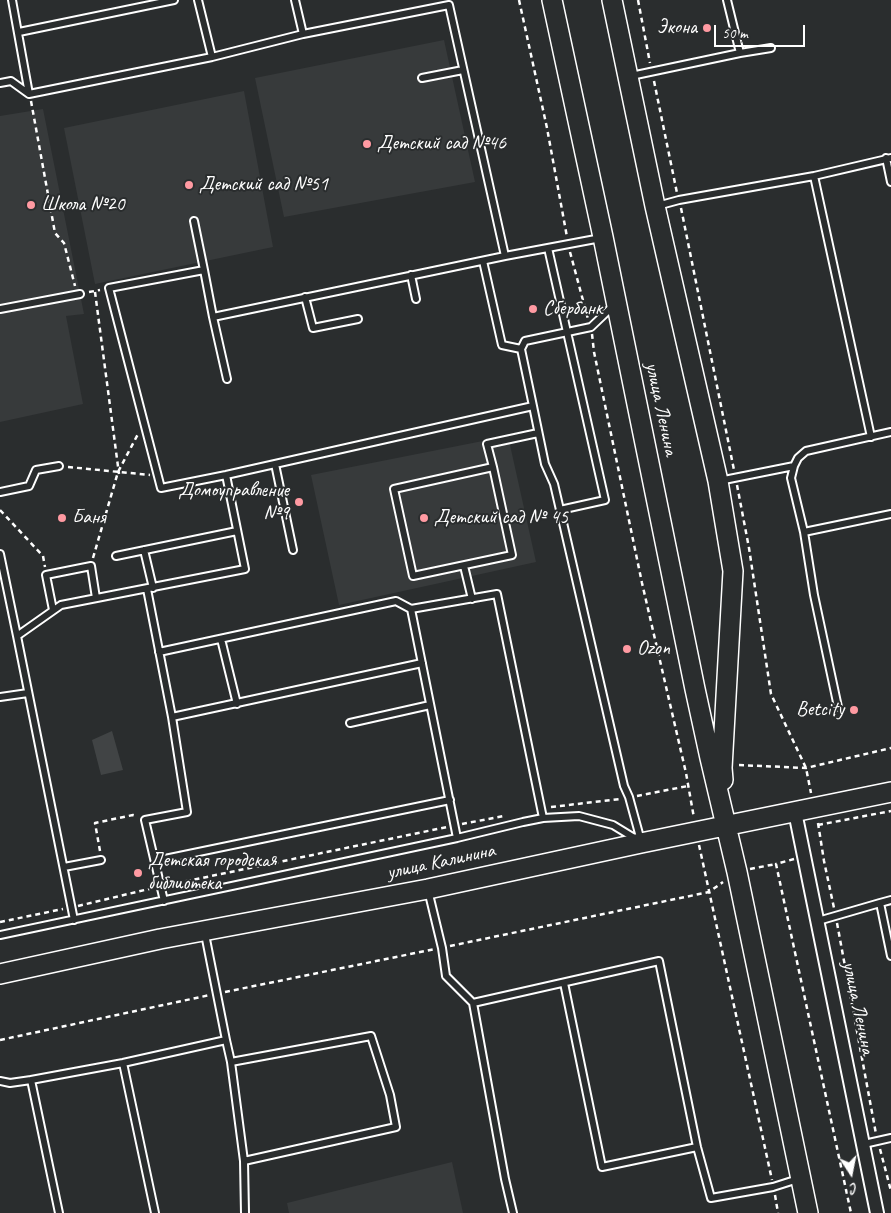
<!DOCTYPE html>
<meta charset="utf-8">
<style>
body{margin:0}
#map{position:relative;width:891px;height:1213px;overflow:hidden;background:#2a2d2e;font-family:Caveat,sans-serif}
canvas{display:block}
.north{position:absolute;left:826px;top:1148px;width:50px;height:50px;-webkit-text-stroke:4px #2a2d2e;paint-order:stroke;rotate:169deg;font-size:14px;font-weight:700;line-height:20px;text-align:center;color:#fff}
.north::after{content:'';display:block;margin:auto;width:18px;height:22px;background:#fff;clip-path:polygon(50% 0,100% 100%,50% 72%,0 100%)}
.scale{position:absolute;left:714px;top:25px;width:91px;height:22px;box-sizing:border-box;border:2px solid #fff;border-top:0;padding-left:6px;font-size:15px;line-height:18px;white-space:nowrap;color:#fff;-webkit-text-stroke:4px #2a2d2e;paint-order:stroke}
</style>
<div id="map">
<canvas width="891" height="1213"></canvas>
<div class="north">С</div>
<div class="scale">50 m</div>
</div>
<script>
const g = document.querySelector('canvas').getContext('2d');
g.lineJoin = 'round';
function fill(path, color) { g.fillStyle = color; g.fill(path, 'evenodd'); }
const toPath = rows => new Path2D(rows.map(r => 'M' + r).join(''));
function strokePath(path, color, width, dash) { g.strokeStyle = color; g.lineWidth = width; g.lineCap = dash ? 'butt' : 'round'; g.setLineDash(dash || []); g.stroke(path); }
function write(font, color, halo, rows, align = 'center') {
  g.font = font + ' Caveat,sans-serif'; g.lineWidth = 4; g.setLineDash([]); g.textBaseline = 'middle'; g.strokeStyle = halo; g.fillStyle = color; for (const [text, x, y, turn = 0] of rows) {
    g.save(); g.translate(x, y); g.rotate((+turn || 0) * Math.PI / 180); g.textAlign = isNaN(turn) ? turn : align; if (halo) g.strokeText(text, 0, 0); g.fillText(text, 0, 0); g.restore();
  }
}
const built = toPath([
 [444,40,475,182,284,217,255,78],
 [244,91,273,247,95,284,64,128],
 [43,109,84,314,66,316,83,404,0,422,0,116],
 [508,436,536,562,339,605,311,475],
 [452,1162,463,1213,289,1213,287,1203]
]);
const green = toPath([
 [112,731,123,770,101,775,92,740]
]);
const path = toPath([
 [519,0,547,128,567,237],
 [638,0,650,63],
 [654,81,677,193],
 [31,101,55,233,64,243,75,286],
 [681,208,734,470],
 [570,252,588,319],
 [89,292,100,290],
 [95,292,119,474],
 [592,334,594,352,642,583,686,773,694,818],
 [68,467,150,475],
 [737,485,749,548,771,694,806,768,811,793],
 [0,510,43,556,45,567],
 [93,558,118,472,138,434],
 [739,765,806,768,891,748],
 [637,796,688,786],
 [551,807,620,799],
 [818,823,824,861,834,908],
 [462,824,504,816],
 [818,825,891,811],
 [699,845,772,1180],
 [100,851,95,823,133,815,137,816],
 [794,859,776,864,851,1213],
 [750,869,776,864],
 [168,885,447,827],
 [78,906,153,888],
 [0,922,63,909],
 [837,923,876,1134],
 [450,946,709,892,723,882],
 [225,992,435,949],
 [0,1040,210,995],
 [880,1149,891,1191],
 [775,1195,778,1213]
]);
const lane = toPath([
 [12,0,29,94],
 [198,0,212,57],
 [295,0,303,34],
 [19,32,174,0],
 [740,53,771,48],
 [631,76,740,53,727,0],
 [422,78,463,70],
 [0,83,11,81,29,94,212,57,303,34,449,5,505,256,601,238],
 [886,158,891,182],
 [814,176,871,437],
 [657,206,679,200,814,176,891,158],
 [194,221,204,270],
 [548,248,605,500,560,510],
 [505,256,213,317,204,270,109,288,161,488,226,475,533,406,545,464,554,484,624,786,629,797,641,841],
 [483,261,502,345,521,349],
 [411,275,416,299],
 [305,297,313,328,358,319],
 [0,309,80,294],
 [213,317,227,379],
 [533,406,521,349,525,341,591,327,613,306],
 [891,432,806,451,798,458,794,466,791,478,804,532,891,514],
 [275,464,293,550],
 [493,467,394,489,413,576,512,555,493,467,487,444,538,433],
 [719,481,794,466],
 [0,492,29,486,36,470,59,466],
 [804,532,814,595,838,707],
 [144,550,153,588],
 [0,554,17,636],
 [116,556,237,531],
 [464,566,472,599],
 [147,589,172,717,187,812,145,820,164,901],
 [411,609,457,838],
 [53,610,46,575,91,566,96,598],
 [221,639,237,704],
 [159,652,396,601,411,609,497,594,543,818],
 [0,697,28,693],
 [172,717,422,663],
 [350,723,430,705],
 [155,861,450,800],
 [64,867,101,860],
 [428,890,442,948,446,976,473,1003,659,961,697,1147,711,1198,773,1187,798,1179],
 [880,903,891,900],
 [74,920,17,636,61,605,245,569,226,475],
 [818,921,880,903,891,956],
 [0,935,246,883,457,838,523,822,543,818,579,816,613,825,636,839],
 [564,983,602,1167,697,1147],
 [473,1003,505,1179,513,1213],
 [226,1040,231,1062,244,1161,396,1127,390,1095,371,1036,231,1062],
 [123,1063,155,1213],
 [0,1081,10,1083,31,1080],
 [864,1144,891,1138],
 [244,1161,245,1213],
 [59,1213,31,1080,123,1063,226,1040,205,934]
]);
const street = toPath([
 [795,812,877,1213]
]);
const secondary = toPath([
 [552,0,603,237,695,689,710,758,737,872,808,1213],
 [612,0,655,206,718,481,733,571,722,768,723,780],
 [0,974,160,939,428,889,641,843,891,792]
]);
const markers = [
 [707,28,5,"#ff9aa2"],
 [367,144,5,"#ff9aa2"],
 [189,185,5,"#ff9aa2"],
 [31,205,5,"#ff9aa2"],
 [533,309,5,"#ff9aa2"],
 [299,502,5,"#ff9aa2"],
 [62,518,5,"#ff9aa2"],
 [424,518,5,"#ff9aa2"],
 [627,649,5,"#ff9aa2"],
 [854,710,5,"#ff9aa2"],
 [138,873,5,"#ff9aa2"]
];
const poiNames = [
 ["Экона",697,28,"right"],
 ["Детский сад №46",377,144],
 ["Детский сад №51",199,185],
 ["Школа №20",41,205],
 ["Сбербанк",543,309],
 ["Домоуправление",289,491,"right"],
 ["№9",289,514,"right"],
 ["Баня",72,518],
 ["Детский сад № 45",434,518],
 ["Ozon",637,649],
 ["Betcity",844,710,"right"],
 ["Детская городская",148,861],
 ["библиотека",148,884]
];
const streetNames = [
 ["улица Ленина",661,409,78],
 ["улица Калинина",441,862,-12],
 ["улица Ленина",858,1008,78]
];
fill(built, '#373a3b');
fill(green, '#414445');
strokePath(lane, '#fff', 10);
strokePath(street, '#fff', 16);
strokePath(secondary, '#fff', 22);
strokePath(path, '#fff', 2.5, [5, 4]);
strokePath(lane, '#2a2d2e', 6);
strokePath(street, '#2a2d2e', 12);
strokePath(secondary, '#2a2d2e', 19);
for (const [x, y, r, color] of markers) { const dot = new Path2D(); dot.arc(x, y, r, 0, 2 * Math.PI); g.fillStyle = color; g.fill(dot); strokePath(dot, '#2a2d2e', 2); }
write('20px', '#fff', '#2a2d2e', poiNames, 'left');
write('20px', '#fff', '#2a2d2e', streetNames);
</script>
